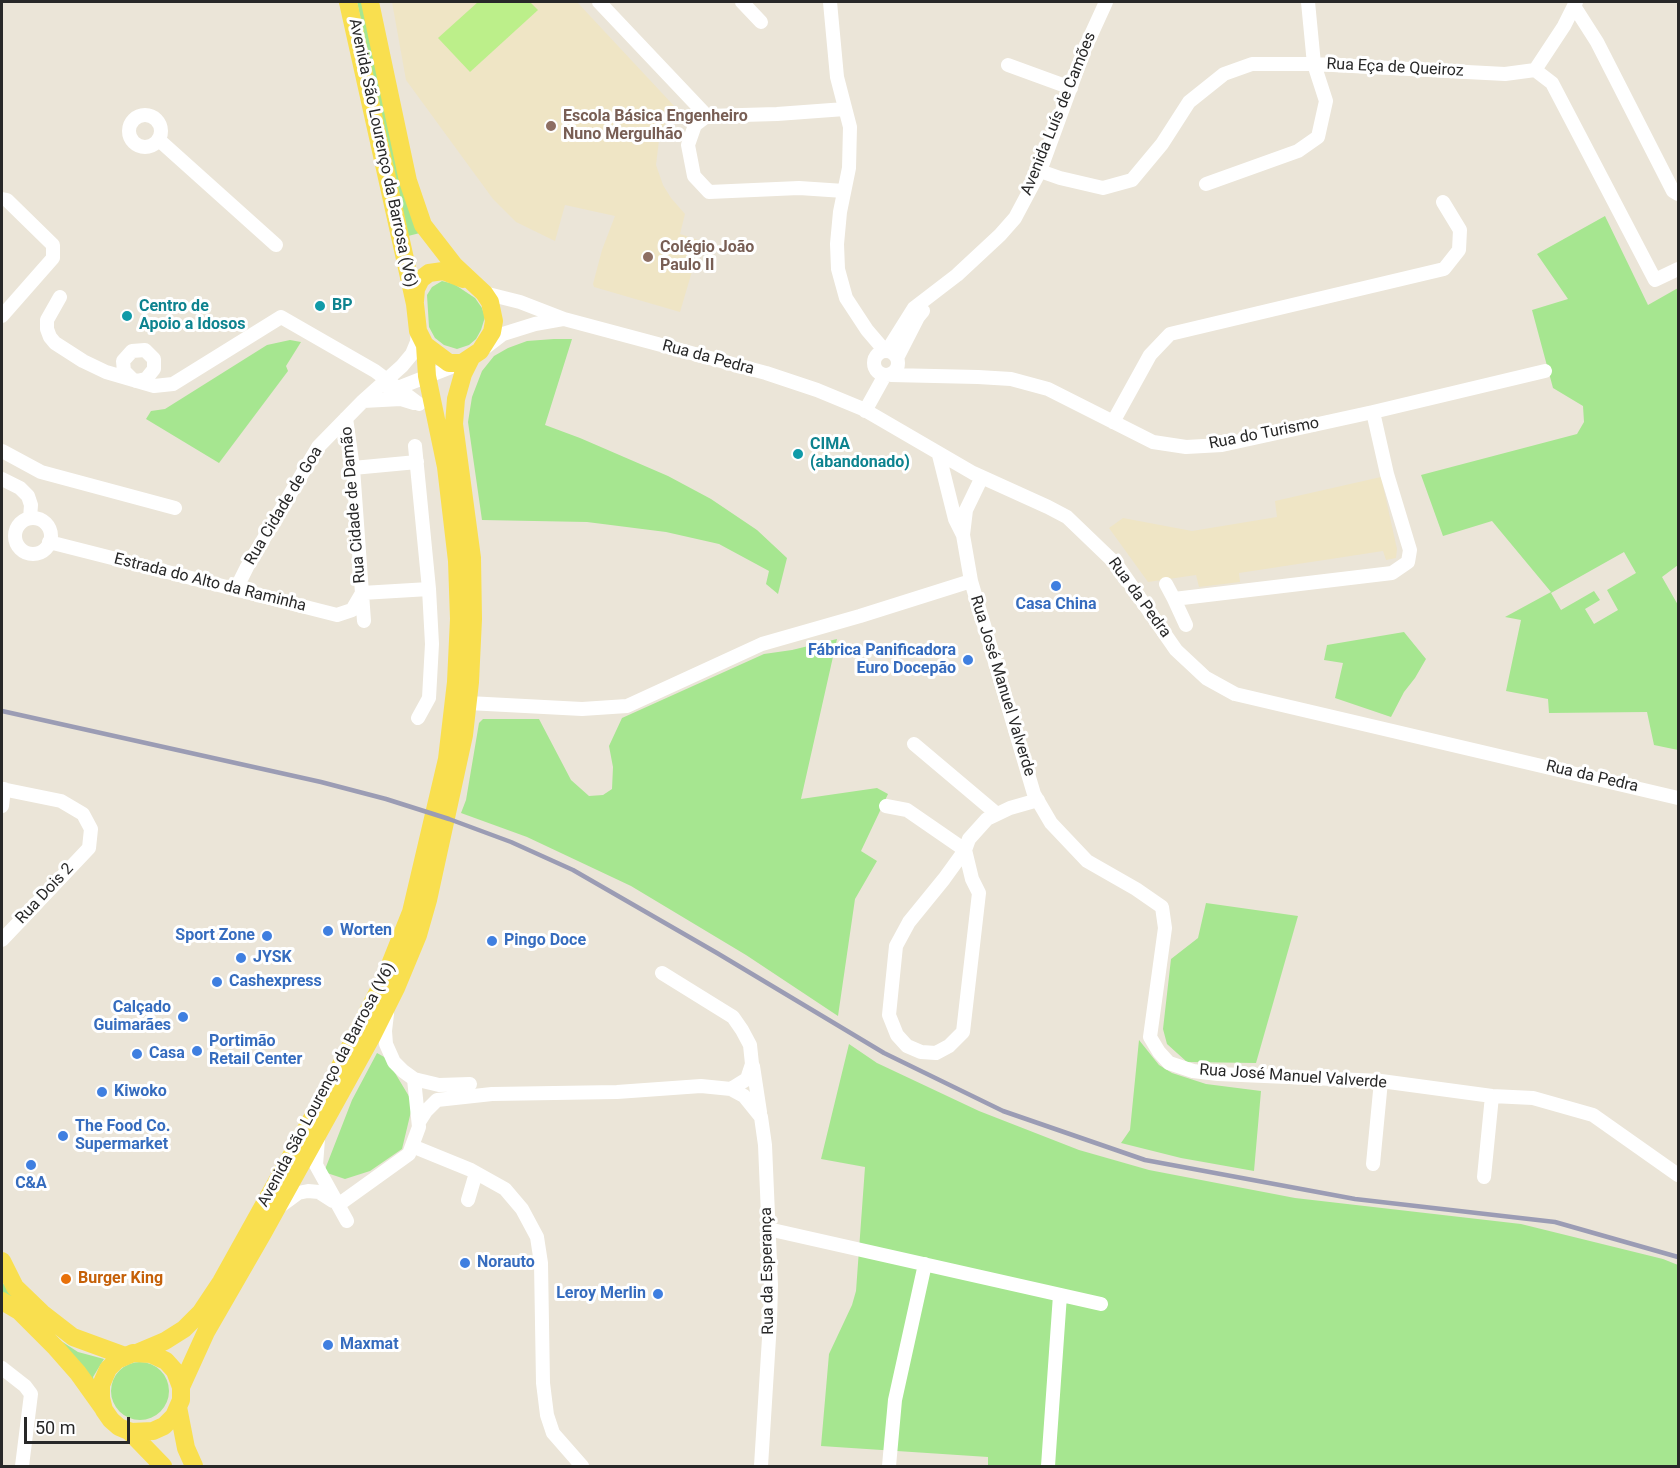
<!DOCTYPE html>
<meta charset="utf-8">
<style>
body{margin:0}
#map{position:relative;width:1680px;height:1468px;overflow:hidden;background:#ebe5d8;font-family:Roboto,sans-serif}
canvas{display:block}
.frame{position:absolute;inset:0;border:3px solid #282828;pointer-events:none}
.scale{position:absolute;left:24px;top:1417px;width:106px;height:27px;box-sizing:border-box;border:3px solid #282828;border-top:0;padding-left:8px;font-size:18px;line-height:21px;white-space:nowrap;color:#282828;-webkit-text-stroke:4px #fff;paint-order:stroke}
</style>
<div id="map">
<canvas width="1680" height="1468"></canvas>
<div class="frame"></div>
<div class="scale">50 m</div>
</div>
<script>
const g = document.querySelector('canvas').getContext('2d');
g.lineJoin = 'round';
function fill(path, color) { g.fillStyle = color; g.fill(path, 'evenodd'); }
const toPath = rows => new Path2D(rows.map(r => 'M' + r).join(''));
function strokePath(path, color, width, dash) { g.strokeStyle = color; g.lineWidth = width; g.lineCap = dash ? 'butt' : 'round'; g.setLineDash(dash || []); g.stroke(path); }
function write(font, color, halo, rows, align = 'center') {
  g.font = font + ' Roboto,sans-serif'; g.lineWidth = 6; g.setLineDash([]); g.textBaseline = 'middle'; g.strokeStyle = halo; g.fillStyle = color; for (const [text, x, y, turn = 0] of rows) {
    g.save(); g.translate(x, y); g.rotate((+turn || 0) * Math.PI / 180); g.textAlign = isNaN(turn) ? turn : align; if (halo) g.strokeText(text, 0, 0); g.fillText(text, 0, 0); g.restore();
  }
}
const education = toPath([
 [392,2,577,2,675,107,660,132,656,165,663,185,671,198,685,214,680,234,701,241,680,312,594,287,593,284,602,250,615,216,565,205,555,241,516,222,493,199,406,80],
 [1381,477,1397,549,1396,558,1386,560,1383,551,1239,573,1240,582,1199,587,1196,575,1148,582,1109,528,1123,518,1192,531,1277,517,1275,501]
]);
const green = toPath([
 [357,2,362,2,420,233,408,236],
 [1605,216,1648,305,1678,288,1678,565,1662,577,1678,605,1678,750,1654,745,1647,712,1549,713,1548,699,1506,691,1521,620,1505,617,1551,592,1492,521,1443,536,1421,475,1577,434,1584,422,1583,406,1553,388,1532,310,1568,299,1537,254],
 [1624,552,1636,573,1607,590,1618,610,1594,624,1585,609,1600,600,1594,591,1561,610,1551,593],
 [442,281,454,284,475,298,482,308,485,317,481,330,476,339,469,345,457,349,444,345,435,338,429,327,427,295,432,287],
 [554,339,572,339,545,425,580,438,668,476,711,499,757,530,787,558,778,594,766,584,769,571,719,544,666,532,587,522,482,520,468,422,472,397,482,371,494,356,508,348,527,341],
 [290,340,301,342,286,366,288,371,219,463,146,419,151,411,165,409,267,345],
 [1404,632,1426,659,1415,678,1404,692,1391,717,1335,698,1343,663,1324,660,1327,645],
 [837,639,801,799,877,788,888,794,861,851,877,861,855,899,838,1016,746,955,631,886,527,837,461,813,466,800,479,723,483,719,539,719,571,780,589,796,603,795,612,789,613,767,609,746,622,718,764,654,792,650],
 [1206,903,1298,916,1256,1063,1187,1062,1167,1044,1163,1029,1171,959,1198,938],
 [1139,1040,1159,1065,1172,1073,1206,1084,1261,1091,1254,1171,1181,1158,1121,1143,1130,1130],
 [849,1044,877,1063,979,1111,1079,1150,1149,1170,1295,1198,1521,1224,1663,1259,1678,1265,1678,1466,988,1466,988,1457,821,1446,829,1354,852,1305,856,1291,865,1167,821,1159],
 [377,1053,386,1058,413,1103,402,1149,370,1171,345,1179,324,1172,352,1100],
 [2,1282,26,1309,61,1341,78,1352,104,1359,93,1377,96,1388,2,1294],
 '111 1391a29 29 0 1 1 58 0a29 29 0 1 1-58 0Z'
]);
const pitch = toPath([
 [478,2,530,2,538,10,470,72,438,38]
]);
const minor = toPath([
 [599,2,707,116],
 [742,2,761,22],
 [830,2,837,77,850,127,849,168,840,212,837,244,838,269,846,298,867,330,885,351],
 [1574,6,1597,42,1673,191,1678,194],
 [1008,65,1071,88],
 [1535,70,1564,26,1576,2],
 '129 131a16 16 0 1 1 32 0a16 16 0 1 1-32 0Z',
 [159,140,276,245],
 [1040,171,1060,178,1103,188,1132,180,1162,144,1189,102,1224,74,1252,64,1314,64,1505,74,1535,70,1552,83,1655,280,1678,269],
 [1206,184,1298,151,1318,137,1326,101,1314,64,1308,2],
 [844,191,799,188,709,192,694,176,688,145,695,125,707,116,777,114,845,109],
 [2,199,7,200,53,245,53,258,2,316],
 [484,293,520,302,564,319,766,373,817,390,863,409,973,473,1048,507,1067,517,1117,565,1176,650,1206,678,1235,694,1678,798],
 [60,297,47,320,47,329,50,337,55,343,83,361,106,372,154,386,173,384,281,317,375,371,419,404],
 [486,347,503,334,535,324,563,319],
 '874 363a12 12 0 1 1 24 0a12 12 0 1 1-24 0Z',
 [887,351,914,308,957,275,1000,235,1015,218,1040,171,1085,48,1106,2],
 [897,358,918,317,923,311],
 [891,375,978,377,1011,379,1048,389,1153,442,1186,447,1222,445,1373,412,1545,371],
 [133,380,124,371,123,361,132,351,145,350,154,359,154,369,146,379,136,381],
 [390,391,459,364],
 [363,401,401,399,414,403],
 [865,411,885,375],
 [346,418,353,468,364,621],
 [1113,422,1150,355,1170,334,1444,269,1459,250,1460,230,1443,202],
 [415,446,429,589],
 [2,451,41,472,175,508],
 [939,455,955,519,963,535,971,581,1034,794,1051,823,1087,861,1136,889,1162,907,1165,928,1150,1037,1159,1052,1169,1063,1193,1071,1218,1074,1381,1081,1492,1096,1533,1098,1593,1115,1678,1175],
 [353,468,417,462],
 [2,479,20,488,28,496,31,505,30,518],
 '15 536a18 18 0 1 1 36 0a18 18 0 1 1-36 0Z',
 [963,535,966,510,982,477],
 [49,542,337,615,352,610,362,593,429,589,432,644,429,698,418,718],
 [1166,584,1174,599],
 [236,589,247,567,318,447,363,401,402,366,412,354,417,342,418,331],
 [1186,625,1174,599,1392,573,1408,562,1410,550,1387,474,1373,412],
 [468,703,582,709,627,706,762,644,860,616,971,581],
 [914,744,997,814],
 [2,789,61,801,83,814,91,829,89,848,2,940],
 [2,806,4,789],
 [886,806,907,810,965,850,972,879,979,893,963,1032,949,1046,936,1053,921,1052,907,1046,897,1035,889,1015,896,946,909,922,944,879,965,850,969,839,987,819,1010,808,1038,800],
 [662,973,733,1017,742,1030,750,1045,752,1064,747,1079,731,1089],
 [387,1014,385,1031,386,1044,394,1062,403,1071,414,1079,439,1085,470,1084],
 [753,1066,760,1112],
 [419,1122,426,1111,437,1100,492,1094,617,1092,701,1086,731,1089,744,1096,761,1117,765,1145,771,1285,770,1322,761,1466],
 [318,1139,316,1165,347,1221],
 [412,1146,471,1170,505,1189,522,1209,537,1237,541,1263,543,1383,547,1415,553,1433,582,1466],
 [1373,1164,1381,1081],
 [1484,1177,1492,1096],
 [468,1200,476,1173],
 [338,1205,409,1154,419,1127,414,1079],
 [279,1207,298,1193,308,1191,319,1192,333,1201],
 [768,1229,1101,1304],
 [2,1368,25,1386,31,1394,22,1466],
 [889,1466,895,1400,925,1264],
 [1048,1466,1060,1295]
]);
const major = toPath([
 [370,2,408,181,423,225,454,265,484,293,490,302,494,321,492,332,480,351,462,363,449,363,425,345],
 [415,301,416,289,421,279,429,273,443,271,463,279],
 [2,1261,15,1287,42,1313,73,1337,125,1356],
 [2,1301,19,1311,56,1348,78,1373,103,1408],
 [139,1352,165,1341,184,1329,201,1312,221,1282,328,1090,383,982,411,912,447,759,456,682,459,619,457,561,446,467,427,376,425,345,418,331,415,304,348,2],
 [181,1387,175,1371,166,1361,151,1354,133,1353,117,1360,108,1369,101,1385,101,1398,104,1410,111,1420,119,1427,131,1432,153,1431,164,1426,174,1416,181,1400,181,1387,206,1332,263,1233,371,1038,396,988,418,935,428,900,464,735,470,682,473,619,472,558,454,424,456,399,463,374,471,358],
 [178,1407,186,1448,194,1466],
 [129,1431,163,1466]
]);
const rail = toPath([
 [2,711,321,782,386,799,449,819,511,842,573,870,717,953,884,1053,1003,1111,1145,1160,1355,1199,1555,1222,1678,1257]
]);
const markers = [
 [551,126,6,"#8d6e63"],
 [648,257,6,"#8d6e63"],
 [320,306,6,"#0f9aa8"],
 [127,316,6,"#0f9aa8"],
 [798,454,6,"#0f9aa8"],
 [1056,586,6,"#3f7fe0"],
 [968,660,6,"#3f7fe0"],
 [328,931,6,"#3f7fe0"],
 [267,936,6,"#3f7fe0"],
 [492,941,6,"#3f7fe0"],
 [241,958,6,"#3f7fe0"],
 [217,982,6,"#3f7fe0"],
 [183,1017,6,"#3f7fe0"],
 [197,1051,6,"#3f7fe0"],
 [137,1054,6,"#3f7fe0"],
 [102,1092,6,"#3f7fe0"],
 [63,1136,6,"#3f7fe0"],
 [31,1165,6,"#3f7fe0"],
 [465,1263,6,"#3f7fe0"],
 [66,1279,6,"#e8710a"],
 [658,1294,6,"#3f7fe0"],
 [328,1345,6,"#3f7fe0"]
];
const streetNames = [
 ["Rua Eça de Queiroz",1395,68,3],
 ["Avenida Luís de Camões",1059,114,-68],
 ["Avenida São Lourenço da Barrosa (V6)",382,153,78],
 ["Rua da Pedra",708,358,15],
 ["Rua do Turismo",1264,434,-11],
 ["Rua Cidade de Damão",354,505,-95],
 ["Rua Cidade de Goa",284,506,-59],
 ["Estrada do Alto da Raminha",210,583,14],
 ["Rua da Pedra",1139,598,54],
 ["Rua José Manuel Valverde",1002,686,73],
 ["Rua da Pedra",1592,777,13],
 ["Rua Dois 2",45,894,-47],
 ["Rua José Manuel Valverde",1293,1077,4],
 ["Avenida São Lourenço da Barrosa (V6)",327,1085,-62],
 ["Rua da Esperança",768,1271,-91]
];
const educationNames = [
 ["Escola Básica Engenheiro",563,117],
 ["Nuno Mergulhão",563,135],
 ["Colégio João",660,248],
 ["Paulo II",660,266]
];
const cultureNames = [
 ["BP",332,306],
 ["Centro de",139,307],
 ["Apoio a Idosos",139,325],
 ["CIMA",810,445],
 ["(abandonado)",810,463]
];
const shopNames = [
 ["Casa China",1056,605,"center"],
 ["Fábrica Panificadora",956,651,"right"],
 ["Euro Docepão",956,669,"right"],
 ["Worten",340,931],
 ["Sport Zone",255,936,"right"],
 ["Pingo Doce",504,941],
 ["JYSK",253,958],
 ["Cashexpress",229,982],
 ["Calçado",171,1008,"right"],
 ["Guimarães",171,1026,"right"],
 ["Portimão",209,1042],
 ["Retail Center",209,1060],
 ["Casa",149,1054],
 ["Kiwoko",114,1092],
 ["The Food Co.",75,1127],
 ["Supermarket",75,1145],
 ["C&A",31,1184,"center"],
 ["Norauto",477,1263],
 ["Leroy Merlin",646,1294,"right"],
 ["Maxmat",340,1345]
];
const foodNames = [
 ["Burger King",78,1279]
];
fill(education, '#efe5c5');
fill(green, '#a6e690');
fill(pitch, '#bcef8a');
strokePath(minor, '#fff', 14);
strokePath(major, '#f9df4f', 18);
strokePath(rail, '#9b9cb4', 4.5);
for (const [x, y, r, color] of markers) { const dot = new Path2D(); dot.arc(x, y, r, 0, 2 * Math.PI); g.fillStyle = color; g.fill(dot); strokePath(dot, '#fff', 2); }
write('16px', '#282828', '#fff', streetNames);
write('bold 16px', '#785e54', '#fff', educationNames, 'left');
write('bold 16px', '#0d838f', '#fff', cultureNames, 'left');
write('bold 16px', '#366cbe', '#fff', shopNames, 'left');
write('bold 16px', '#c56008', '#fff', foodNames, 'left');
</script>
